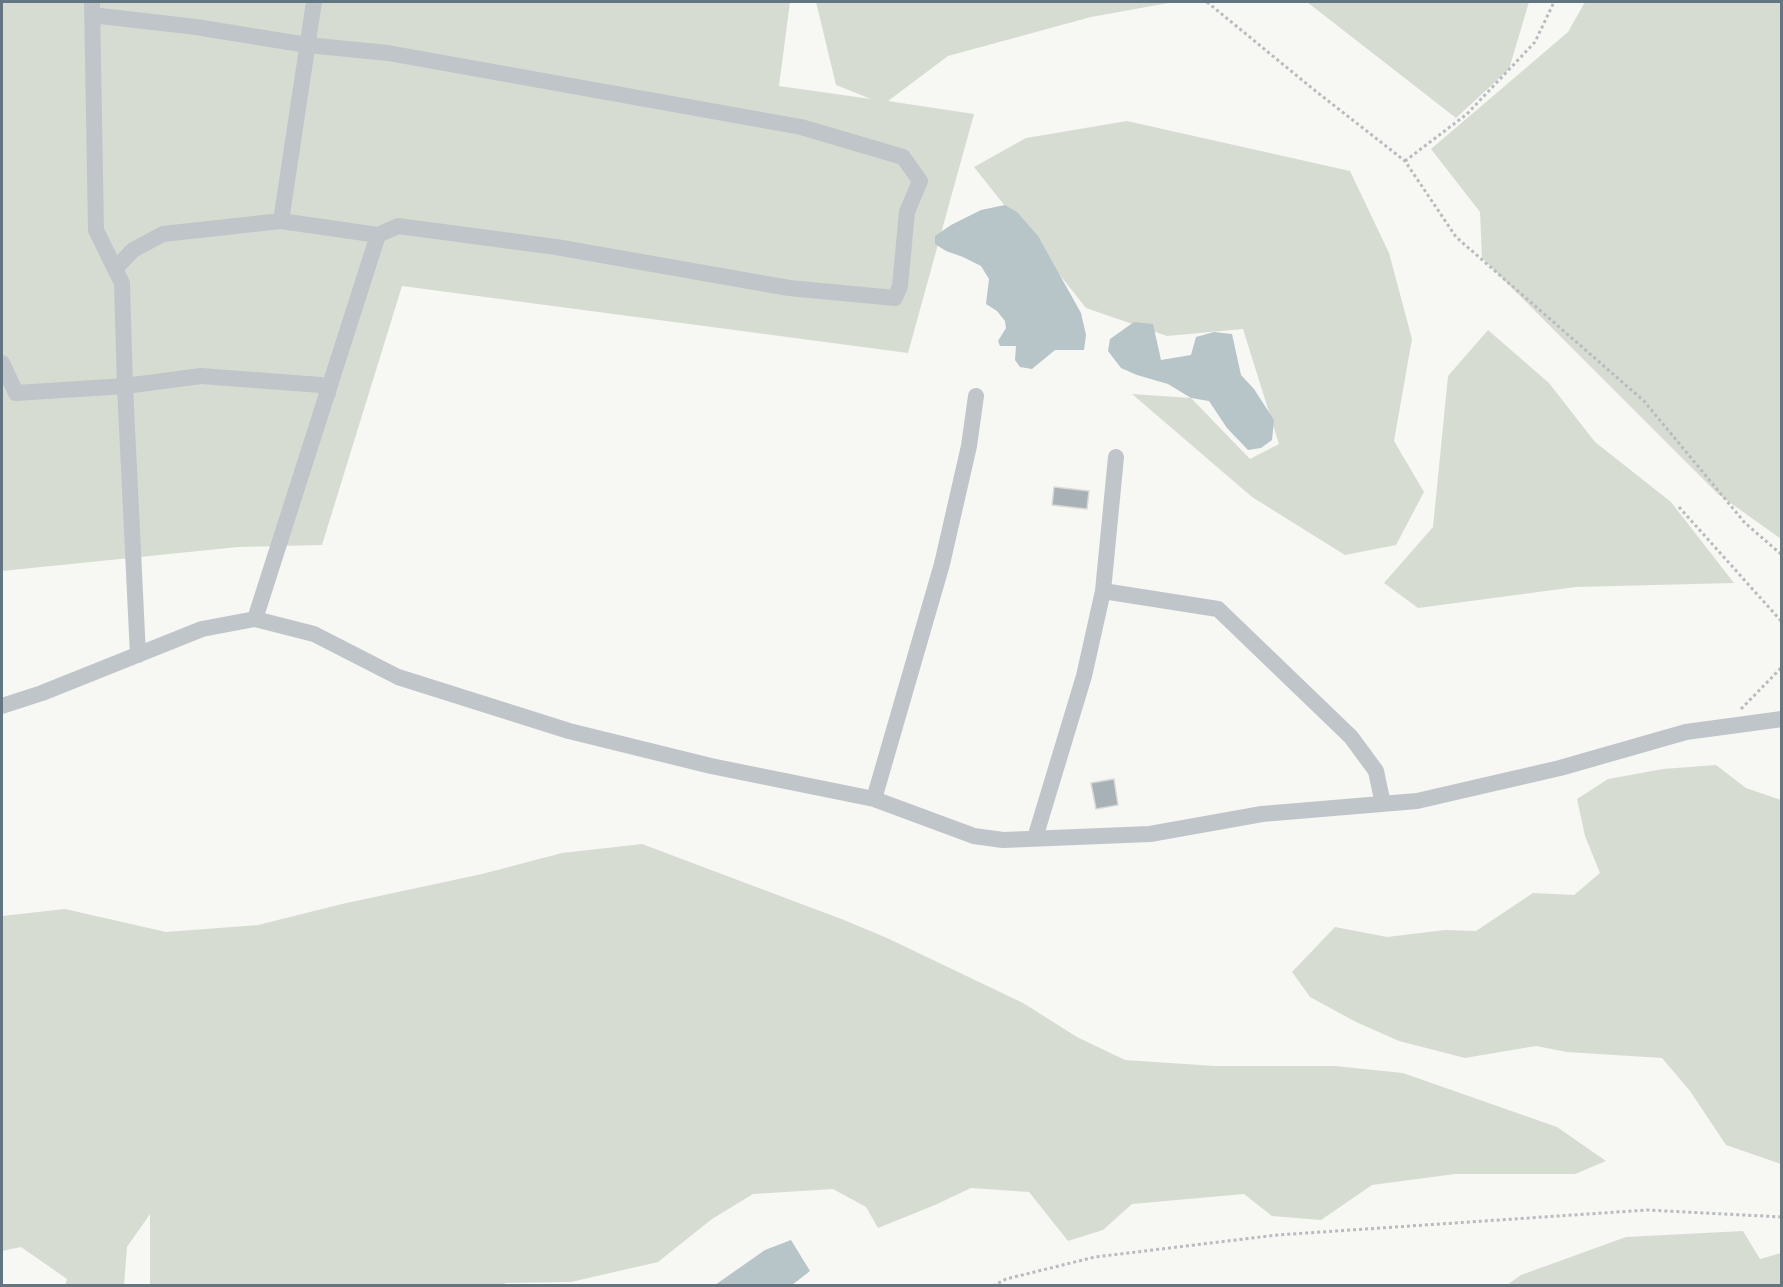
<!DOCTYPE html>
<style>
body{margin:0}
#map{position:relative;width:1783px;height:1287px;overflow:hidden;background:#f7f7f4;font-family:Lato,sans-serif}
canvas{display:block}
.frame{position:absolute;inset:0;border:3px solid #627580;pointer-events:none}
</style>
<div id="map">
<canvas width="1783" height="1287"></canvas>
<div class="frame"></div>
</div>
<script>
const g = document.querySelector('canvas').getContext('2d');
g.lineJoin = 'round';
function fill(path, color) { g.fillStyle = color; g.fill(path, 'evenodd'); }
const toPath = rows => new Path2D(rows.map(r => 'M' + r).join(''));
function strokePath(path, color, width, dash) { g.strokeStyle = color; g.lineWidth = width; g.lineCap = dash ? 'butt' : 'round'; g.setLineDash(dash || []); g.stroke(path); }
const green = toPath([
 [2,2,790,2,779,86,871,99,836,85,816,2,1174,2,1091,17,948,56,888,101,974,114,908,353,402,286,322,545,238,547,2,571],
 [1307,2,1529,2,1509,69,1456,118],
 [1585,2,1781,2,1781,539,1718,494,1482,258,1480,212,1431,149,1568,32],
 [1127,121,1350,171,1389,253,1412,339,1394,441,1424,492,1396,545,1345,555,1252,497,1132,394,1191,398,1250,459,1279,444,1243,329,1167,336,1086,308,974,167,1026,138],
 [1488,330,1549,383,1595,442,1671,502,1734,583,1576,587,1418,608,1384,583,1433,527,1448,376],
 [1716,765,1746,788,1781,800,1781,1164,1726,1145,1690,1091,1662,1058,1567,1052,1536,1046,1465,1058,1399,1041,1356,1022,1310,997,1292,972,1335,927,1387,937,1445,930,1476,931,1533,893,1574,895,1600,873,1585,836,1577,799,1608,779,1663,769],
 [642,844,844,920,887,938,1023,1003,1077,1037,1125,1060,1215,1066,1335,1066,1403,1073,1557,1127,1606,1161,1575,1174,1455,1174,1372,1185,1321,1220,1272,1216,1244,1194,1132,1204,1103,1230,1068,1241,1029,1192,971,1188,935,1205,878,1228,866,1207,833,1189,753,1194,712,1219,658,1262,571,1282,506,1283,498,1286,150,1285,150,1214,127,1247,124,1285,65,1285,67,1279,21,1247,2,1251,2,916,65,909,166,932,258,925,342,904,482,874,562,853],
 [1743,1231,1760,1259,1781,1253,1781,1285,1507,1285,1521,1275,1626,1237]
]);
const water = toPath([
 [1005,205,1017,212,1038,236,1081,313,1086,335,1084,350,1055,350,1032,369,1020,367,1015,360,1016,346,1000,346,998,341,1006,328,1005,321,997,311,986,304,989,279,981,266,963,257,946,251,935,244,935,236,951,225,981,210],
 [1134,322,1153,324,1161,360,1191,355,1196,337,1214,332,1232,334,1241,375,1254,389,1274,420,1272,440,1261,448,1248,450,1227,428,1209,401,1191,398,1168,384,1137,375,1121,368,1108,351,1110,339],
 [791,1240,810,1271,792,1285,715,1285,765,1250]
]);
const building = toPath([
 [1054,487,1089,491,1087,509,1052,505,1054,487],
 [1114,779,1118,805,1096,809,1091,783,1114,779]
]);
const path = toPath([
 [1207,2,1313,89,1405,161,1456,237,1644,401,1745,523,1782,555],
 [1405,161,1467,114,1535,42,1554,2],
 [1679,507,1782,622],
 [1741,709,1782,667],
 [993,1286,1006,1279,1095,1257,1277,1235,1647,1210,1782,1217]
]);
const minor = toPath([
 [92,2,96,230,115,269],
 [92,15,196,27,307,45,388,53,801,127,903,157,920,181,907,212,900,286,895,298,789,288,556,247,398,226,378,235,281,221,163,234,133,250,115,269,122,283,125,386,138,655],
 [281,221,314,2],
 [2,363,16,393,125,386,201,376,321,385,328,393],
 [1103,591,1218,609,1351,737,1376,771,1383,804],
 [255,619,378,235],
 [2,706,42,693,202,629,255,619,314,634,398,677,569,731,711,766,874,799,974,836,1003,840,1150,834,1262,814,1417,801,1560,768,1686,732,1782,719],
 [874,799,942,564,969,446,976,396],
 [1035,838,1084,676,1103,591,1116,457]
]);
fill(green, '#d7dcd3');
fill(water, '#b7c5c8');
fill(building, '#a7b1b6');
strokePath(building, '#d9d9d7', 1.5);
strokePath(path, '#b8bcbf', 3, [3, 3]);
strokePath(minor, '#c0c5c9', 16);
</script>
